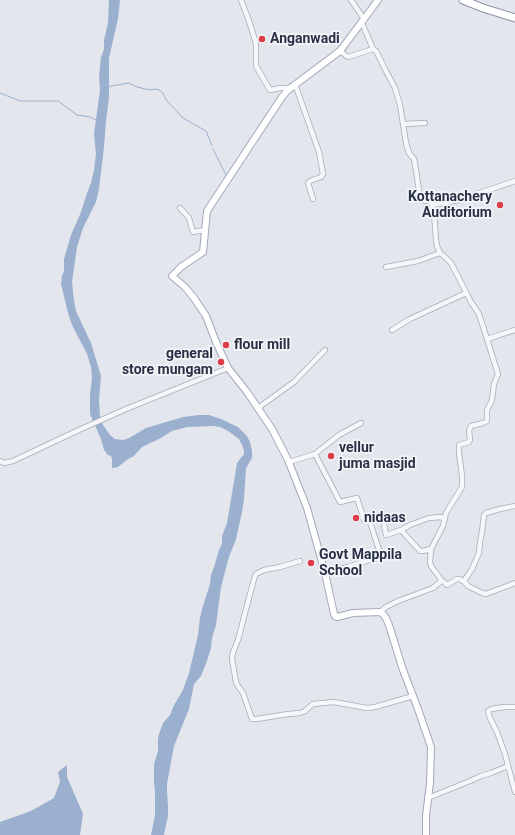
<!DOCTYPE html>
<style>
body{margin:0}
canvas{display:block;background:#e3e6ec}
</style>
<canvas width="515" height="835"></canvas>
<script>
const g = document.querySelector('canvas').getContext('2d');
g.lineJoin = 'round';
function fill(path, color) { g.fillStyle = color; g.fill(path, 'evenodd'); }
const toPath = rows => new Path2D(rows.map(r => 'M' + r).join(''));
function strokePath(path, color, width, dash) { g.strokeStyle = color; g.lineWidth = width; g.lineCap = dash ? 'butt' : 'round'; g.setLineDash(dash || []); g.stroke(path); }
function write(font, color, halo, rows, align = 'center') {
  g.font = font + ' Roboto,sans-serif'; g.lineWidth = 3.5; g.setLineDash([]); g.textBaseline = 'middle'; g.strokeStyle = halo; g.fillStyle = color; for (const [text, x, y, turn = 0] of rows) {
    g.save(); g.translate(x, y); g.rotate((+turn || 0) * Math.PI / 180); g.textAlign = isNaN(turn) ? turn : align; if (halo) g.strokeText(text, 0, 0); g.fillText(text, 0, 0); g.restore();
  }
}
const water = toPath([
 [109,0,120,0,118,19,109,58,109,98,106,121,104,147,99,189,96,202,83,228,77,247,72,282,74,301,76,311,91,343,101,376,99,400,100,416,103,425,110,435,115,439,123,440,129,438,146,428,183,417,199,415,209,415,221,419,238,427,247,436,250,442,252,451,252,458,246,468,244,499,242,512,236,539,229,557,221,587,216,625,212,638,211,648,207,661,201,676,194,684,189,709,174,746,167,784,167,791,168,806,168,816,164,835,151,835,155,815,155,794,154,781,154,764,158,751,158,739,159,734,163,723,170,715,174,705,183,690,189,673,198,635,200,618,202,609,210,584,211,575,214,567,219,550,222,544,222,536,227,523,237,463,244,454,244,451,242,445,239,439,228,431,220,427,214,426,187,427,172,431,161,438,142,447,134,456,128,459,118,467,112,468,112,459,111,456,108,455,104,450,101,439,90,414,90,395,92,378,91,367,87,354,72,325,68,313,61,284,62,276,64,271,64,259,71,235,81,212,87,193,91,183,94,170,96,154,94,134,100,90,99,76,101,57,104,49,104,40,108,23],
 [67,765,67,777,83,814,80,835,0,835,0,822,31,811,54,798,60,782,58,772]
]);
const stream = toPath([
 [108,88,111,86,129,83,137,87,150,90,155,89,159,90,163,93,167,101,183,118,206,131,212,146],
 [0,93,20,101,58,101,77,115,90,117,96,120],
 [213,149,227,177]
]);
const minor = toPath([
 [241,0,248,18,256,43,256,66,270,90,280,88,290,88],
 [351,0,364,19],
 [362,23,373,49],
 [340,51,348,57,373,49,376,51,386,71,395,88,400,105,406,143,409,153,414,159,416,170,420,198,422,200,431,202,434,213,436,239,437,246,440,253],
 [295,84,319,152,323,174,321,177,310,181,308,183,313,199],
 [403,124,425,123],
 [432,205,459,200,515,181],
 [180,208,189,218,193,232,205,230],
 [386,267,418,261,440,253,444,256,451,263,471,302,479,314,487,339,515,330],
 [392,330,410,319,466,293],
 [258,408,294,382,325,350],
 [315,454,339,435,361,423],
 [0,461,4,463,13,461,81,429,126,409,228,368],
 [289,462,315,454,340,502,357,498,364,520,382,514,386,535,401,530,420,551,423,551,431,549,430,562,431,566,440,578,441,580,440,582,433,588,398,601,386,607,380,612],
 [401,530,410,525,429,518,441,517,445,519],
 [431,549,443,526,446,513,462,487,462,476,459,453,459,445,469,442,470,440,469,430,471,426,483,423,487,421,487,410,492,400,494,384,498,374,487,339],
 [300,561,280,567,264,570,256,574,254,579,244,617,238,640,233,652,232,659,236,682,238,686,243,693,252,719,257,719,288,714,300,713,305,711,313,704,334,702,367,708,375,707,413,696],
 [325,573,348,567,381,556,369,519],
 [441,580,444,582,447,585,457,579,460,579,462,581,464,581,472,569,479,553,480,542,482,532,484,515,486,513,500,509,515,506],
 [464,581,468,586,482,593,486,594,515,583],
 [515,707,504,707,491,709,488,711,490,718,497,732,505,754,515,792],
 [428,798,470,781,481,776,491,773,508,766]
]);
const major = toPath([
 [378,0,364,19,340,51,288,90,282,97,207,211,203,252,181,267,172,276,185,287,194,298,206,316,216,342,228,368,247,392,272,429,288,460,307,508,325,573,334,614,335,616,337,617,353,613,380,612,383,614,386,618,389,625,403,670,418,709,431,747,430,783,426,816,426,835]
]);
const highway = toPath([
 [463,0,483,8,515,18]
]);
const markers = [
 [262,39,4,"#db3e4a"],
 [500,205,4,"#db3e4a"],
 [226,345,4,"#db3e4a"],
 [221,362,4,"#db3e4a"],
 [331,456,4,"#db3e4a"],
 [356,518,4,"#db3e4a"],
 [311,563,4,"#db3e4a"]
];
const poiNames = [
 ["Anganwadi",270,39],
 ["Kottanachery",492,197,"right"],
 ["Auditorium",492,213,"right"],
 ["flour mill",234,345],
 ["general",213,354,"right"],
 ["store mungam",213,370,"right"],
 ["vellur",339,448],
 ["juma masjid",339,464],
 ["nidaas",364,518],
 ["Govt Mappila",319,555],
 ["School",319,571]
];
fill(water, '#9bb0cf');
strokePath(stream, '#9bb0cf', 1);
strokePath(minor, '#a7acb7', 6);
strokePath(major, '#a1a9b9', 8);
strokePath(highway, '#8992a4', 9);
strokePath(minor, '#f6f7fa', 4.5);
strokePath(major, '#fff', 6);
strokePath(highway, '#fff', 7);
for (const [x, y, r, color] of markers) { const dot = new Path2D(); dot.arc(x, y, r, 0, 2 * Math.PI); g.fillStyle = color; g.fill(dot); strokePath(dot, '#f3f5f9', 1.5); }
write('bold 14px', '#293146', '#f3f5f9', poiNames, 'left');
</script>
